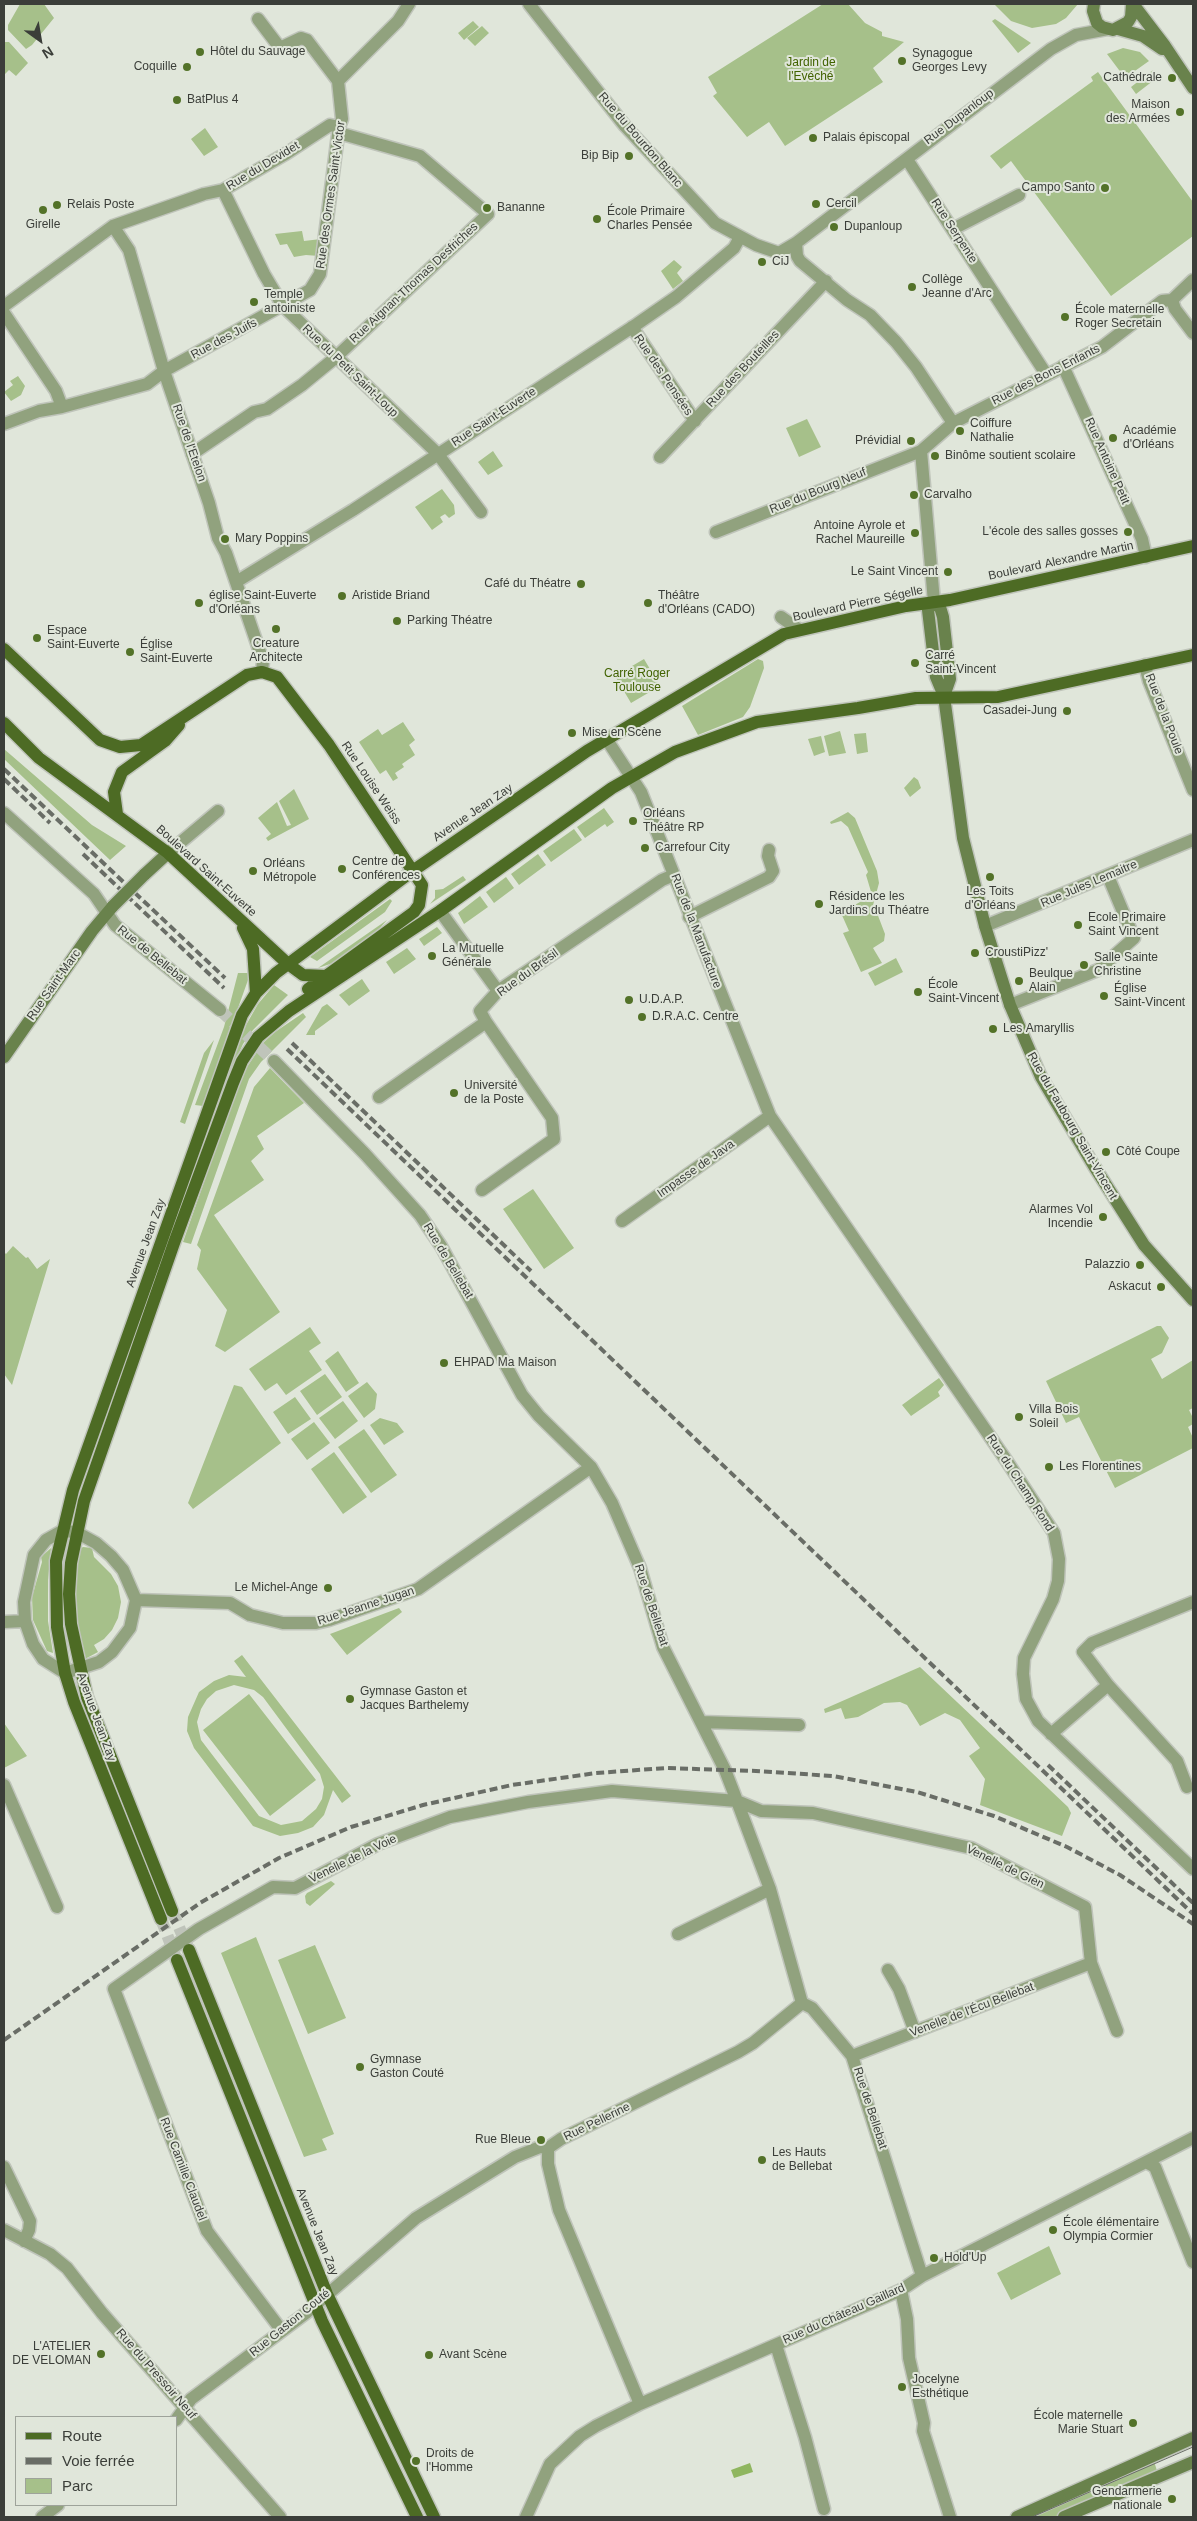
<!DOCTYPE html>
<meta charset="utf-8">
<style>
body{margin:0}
#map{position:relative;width:1197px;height:2521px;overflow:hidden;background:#e0e6da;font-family:Helvetica,sans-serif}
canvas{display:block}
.frame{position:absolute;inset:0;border:5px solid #3b3e39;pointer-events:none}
.legend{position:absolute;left:15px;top:2416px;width:162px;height:90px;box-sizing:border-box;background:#e0e6da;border:1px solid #9ea39a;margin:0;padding:6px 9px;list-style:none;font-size:15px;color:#3b3e39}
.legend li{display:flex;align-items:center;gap:10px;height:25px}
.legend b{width:25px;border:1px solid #9ea39a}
.north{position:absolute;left:15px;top:15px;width:50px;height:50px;-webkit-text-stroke:4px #e0e6da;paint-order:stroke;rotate:148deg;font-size:14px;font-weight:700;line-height:20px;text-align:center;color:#3b3e39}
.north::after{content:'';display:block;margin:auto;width:18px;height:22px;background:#3b3e39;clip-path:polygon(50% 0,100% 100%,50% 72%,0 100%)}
</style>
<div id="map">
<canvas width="1197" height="2521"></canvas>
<div class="frame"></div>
<ul class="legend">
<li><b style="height:6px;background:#4d6b24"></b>Route</li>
<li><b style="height:6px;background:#696d66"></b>Voie ferrée</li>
<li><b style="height:14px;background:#a6c08a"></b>Parc</li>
</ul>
<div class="north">N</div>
</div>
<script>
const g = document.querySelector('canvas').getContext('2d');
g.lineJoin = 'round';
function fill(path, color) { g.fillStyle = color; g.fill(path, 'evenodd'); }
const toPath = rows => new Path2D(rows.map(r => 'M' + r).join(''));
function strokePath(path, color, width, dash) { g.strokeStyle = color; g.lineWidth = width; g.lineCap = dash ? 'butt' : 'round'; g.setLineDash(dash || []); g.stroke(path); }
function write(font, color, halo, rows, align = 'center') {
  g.font = font + ' Helvetica,sans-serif'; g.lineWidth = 4; g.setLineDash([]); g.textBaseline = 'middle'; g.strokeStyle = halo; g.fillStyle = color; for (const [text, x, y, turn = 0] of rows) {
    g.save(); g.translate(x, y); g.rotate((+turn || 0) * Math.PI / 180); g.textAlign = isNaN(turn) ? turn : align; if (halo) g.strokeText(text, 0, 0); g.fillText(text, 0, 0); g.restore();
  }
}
const green = toPath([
 [20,4,44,4,54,18,32,45,26,49,8,30,8,25],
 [823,4,848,4,865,23,882,32,882,36,904,42,873,68,883,82,785,146,769,122,747,137,713,96,717,93,708,77],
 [994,4,1078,4,1066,18,1056,24,1032,28,1011,21],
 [995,19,1031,43,1018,53,992,21],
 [473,21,479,27,464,40,458,33],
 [482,26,489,33,475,46,467,38],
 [4,42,9,42,28,63,16,76,9,70,4,75],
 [1123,48,1140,52,1149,61,1125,78,1107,54],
 [1153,70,1158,77,1136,94,1131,87],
 [1098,72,1193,202,1193,236,1111,296,1011,161,1001,169,990,156,1093,81,1091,77],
 [205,128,218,147,204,156,191,139],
 [302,231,304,241,321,239,319,256,306,255,294,257,287,244,280,245,275,234],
 [674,260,682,267,677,273,683,281,673,289,661,271],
 [18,376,25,386,21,395,11,401,4,392,13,385,10,381],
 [807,419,821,447,799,457,786,428],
 [493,451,503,466,488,475,478,462],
 [442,489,454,505,455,514,449,518,445,514,440,517,443,522,432,530,415,507],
 [644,659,660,686,631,703,615,676],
 [758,659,763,661,764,668,750,707,743,717,698,735,682,706],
 [403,722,415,740,409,745,415,755,402,764,404,767,395,773,398,778,393,781,386,770,380,774,359,742,378,729,382,735],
 [840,731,846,753,829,756,824,736],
 [866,733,868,752,857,754,854,734],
 [821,736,825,752,814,756,808,739],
 [4,749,92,825,126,846,110,860,4,759],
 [914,777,918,780,921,788,910,797,904,788],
 [294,789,309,819,268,841,266,838,271,834,258,818,277,802,287,826,291,825,279,801],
 [604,808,614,822,607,827,605,824,585,838,577,827],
 [848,812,855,818,877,871,879,883,872,909,877,913,885,934,884,941,873,948,882,963,861,972,843,933,849,931,841,913,872,895,866,875,868,872,848,827,841,821,831,824,830,822],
 [574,829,582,840,551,862,543,851],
 [538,854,546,865,519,885,511,874],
 [463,876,466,880,430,904,435,898,435,890,443,889],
 [506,877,514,888,494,903,486,892],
 [480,896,488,907,464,924,458,913],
 [390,899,392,901,385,912,317,961,310,957],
 [387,920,373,936,333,963,318,968],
 [437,927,442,933,424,946,419,939],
 [407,948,416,959,394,974,386,962],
 [896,958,903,972,875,986,868,973],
 [238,973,248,973,248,980,203,1106,195,1105,224,1027],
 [362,979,370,991,349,1006,339,995],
 [274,985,288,995,253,1030,243,1044,231,1071,228,1070,246,1025,258,1004],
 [327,1004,338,1014,315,1031,315,1035,306,1035,322,1007],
 [303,1013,306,1017,261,1062,249,1079,191,1244,183,1242,241,1076,263,1043,275,1032],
 [214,1040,185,1124,180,1122,204,1053],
 [270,1068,304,1103,257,1136,264,1149,251,1161,264,1180,214,1215,280,1312,225,1352,215,1346,227,1310,197,1269,201,1250,197,1245,254,1087],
 [533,1189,574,1248,544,1269,503,1209],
 [13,1246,26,1258,28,1257,37,1269,50,1259,12,1385,4,1374,4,1252,6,1254],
 [1157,1326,1161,1326,1169,1338,1162,1353,1151,1359,1162,1379,1193,1360,1193,1408,1189,1410,1193,1418,1193,1424,1188,1427,1193,1438,1193,1448,1115,1488,1079,1417,1066,1423,1046,1381],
 [310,1327,321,1343,309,1351,322,1370,286,1395,277,1383,265,1391,249,1369],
 [338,1351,359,1383,346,1392,325,1361],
 [325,1374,342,1397,317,1415,300,1391],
 [939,1378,944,1385,938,1392,940,1396,911,1416,902,1405],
 [367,1382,377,1394,375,1409,364,1418,348,1396],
 [234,1385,242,1387,281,1443,193,1509,188,1503],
 [295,1397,311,1419,288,1434,273,1412],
 [343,1401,358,1421,335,1439,319,1418],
 [380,1418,397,1423,404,1432,384,1445,370,1425],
 [314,1422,330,1443,307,1460,291,1439],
 [364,1429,397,1475,371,1493,338,1447],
 [334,1452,367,1497,343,1514,311,1469],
 [83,1547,92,1548,94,1557,111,1574,118,1586,121,1602,118,1618,112,1630,104,1639,94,1645,98,1652,85,1659,82,1656,78,1637,75,1604,75,1575,80,1549],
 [51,1548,48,1580,48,1621,53,1653,47,1651,33,1620,32,1597,42,1562,41,1557],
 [399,1608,402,1612,347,1655,330,1634],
 [242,1655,351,1796,342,1803,333,1790,324,1815,313,1827,298,1833,280,1836,253,1826,194,1748,187,1731,188,1717,199,1692,214,1681,229,1675,246,1677,234,1661],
 [234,1685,254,1690,263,1697,320,1774,324,1787,322,1799,316,1809,302,1821,281,1825,259,1816,201,1740,197,1722,201,1709,207,1699,216,1691],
 [920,1667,1068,1807,1071,1813,1062,1836,980,1805,985,1779,969,1756,980,1748,960,1720,945,1713,920,1726,907,1705,900,1702,884,1703,858,1717,845,1719,841,1708,825,1713,824,1709],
 [249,1694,316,1780,270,1816,203,1730],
 [4,1723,27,1756,4,1768],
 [331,1881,335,1884,310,1906,306,1903,305,1896,307,1893],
 [256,1937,334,2134,322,2139,327,2150,304,2157,221,1953],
 [315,1945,346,2018,308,2034,278,1960],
 [1049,2246,1061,2274,1011,2300,997,2273],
 [1153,2458,1158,2474,1055,2517,1023,2517]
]);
const water = toPath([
 [750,2463,753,2472,734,2478,731,2470]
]);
const streetTunnel = toPath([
 [220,1010,274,1061]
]);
const primaryTunnel = toPath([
 [172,1911,188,1948],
 [161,1919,176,1958]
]);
const street = toPath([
 [529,4,625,126,715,223,756,245,779,253,796,243,1051,49,1076,35,1108,29],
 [258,19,280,48,301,38,307,40,338,81],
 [910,164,1046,374],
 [223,190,264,274,283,306,437,453,481,512],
 [113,226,129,250,164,371,209,503,218,538,226,553,263,661,262,672],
 [953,229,1019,195],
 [796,243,797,256,800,261,847,300,870,315,896,342,916,367,953,423],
 [1172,300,1175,309,1193,333],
 [1172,300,1193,280],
 [4,306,113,226,204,194,223,190,287,153,330,125,339,127],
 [4,313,56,391,62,407],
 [632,327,695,421],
 [1063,366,1142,539,1146,557],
 [4,424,39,411,62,407,147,384,164,371,310,290,320,274,339,127,342,119,338,81,398,21,409,4],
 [921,451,934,602],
 [192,454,254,412,267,409,302,385,335,358,488,214,420,156,339,133],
 [660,457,826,281],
 [716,532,921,451,953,423,1102,347,1162,301,1172,300],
 [236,582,353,510,637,324,676,297,734,248,740,237],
 [781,617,798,629],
 [1145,665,1149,681,1193,790],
 [607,740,641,792,770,1116,1006,1460,1054,1533,1059,1559,1058,1581,1053,1599,1024,1658,1023,1674,1026,1699,1038,1721,1193,1869],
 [4,813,94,894,115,925,220,1010],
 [168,853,218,811],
 [440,911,498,991],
 [689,917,769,877,773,871,768,856,769,850],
 [985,926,1193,840],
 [1010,1005,1098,970,1134,938,1108,876],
 [274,1061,365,1154,420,1215,441,1246,522,1395,539,1416,591,1467,612,1503,640,1568,663,1647,725,1770,737,1801,770,1889,802,2003,812,2008,852,2056,922,2276],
 [379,1097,486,1022,480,1011,498,991,662,880,674,875],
 [482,1190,554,1139,552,1118,486,1022],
 [622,1221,770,1116],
 [62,1531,76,1532,96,1543,111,1556,123,1570,136,1600,130,1628,112,1652,99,1662,65,1673,43,1659,33,1644,25,1621,24,1602,34,1555,46,1540,62,1531],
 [136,1600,230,1603,250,1615,283,1623,316,1623,329,1620,418,1589,591,1467],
 [4,1622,25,1621],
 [701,1722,799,1725],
 [1051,1734,1108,1685],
 [4,1785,57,1907],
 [1187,1787,1177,1761,1108,1685,1083,1652,1092,1643,1193,1602],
 [678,1934,770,1889],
 [888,1970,899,1989,915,2032],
 [852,2056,1091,1963],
 [1146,2162,1155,2167,1193,2262],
 [4,2167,30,2221,29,2230,24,2241],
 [4,2230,50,2254,67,2268,102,2313,280,2517],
 [901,2290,907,2319,909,2358,924,2423,923,2431,950,2517],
 [282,2331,207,2231,114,1989,199,1929,273,1887,295,1888,378,1844,450,1817,528,1802,612,1791,737,1801,761,1811,813,1813,971,1848,1085,1907,1091,1963,1117,2031],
 [776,2345,805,2437,824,2509],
 [640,2404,559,2210,548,2164,548,2148,561,2139,738,2052,753,2043,802,2003],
 [176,2420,191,2399,306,2313,416,2218,515,2157,540,2147,548,2148],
 [42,2517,58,2505],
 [526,2517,550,2464,580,2436,596,2426,640,2404,901,2290,922,2276,1193,2138]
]);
const secondary = toPath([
 [1094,4,1093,11,1097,23,1102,27,1113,30,1128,22,1131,17,1132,4],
 [1133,4,1165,46,1193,88],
 [1118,29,1143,36,1162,49],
 [944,696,950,679,943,617,940,607,934,602,928,610,936,677,944,696,963,838,985,926,1010,1005,1041,1077,1094,1166,1144,1245,1193,1300],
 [144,875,168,853],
 [4,1057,92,931,113,906],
 [1017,2517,1193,2438],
 [1064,2517,1193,2462]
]);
const primary = toPath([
 [4,649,100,740,120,747,141,745,247,675,262,672,277,677,329,745,422,885,419,905,414,912,308,989],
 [4,723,39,758,168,853,288,964,303,975,326,976],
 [117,814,114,792,122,772,165,741,179,725],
 [243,928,253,949,256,993],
 [172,1911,87,1697,71,1624,69,1594,71,1563,84,1501,174,1243,233,1083,242,1061,258,1037,289,1011,440,911,612,788,675,752,757,722,858,708,916,698,998,697,1193,655],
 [161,1919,74,1702,65,1673,57,1627,56,1561,73,1490,242,1015,256,993,276,973,414,870,587,751,784,634,906,606,950,600,1193,546],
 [189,1950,327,2294,434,2517],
 [177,1960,322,2321,417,2517]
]);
const tram = toPath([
 [1032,2517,1193,2447]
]);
const rail = toPath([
 [4,769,225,978],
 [4,779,50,823],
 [83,854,224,988],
 [292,1043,531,1271],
 [287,1049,1193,1914],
 [1048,1765,1193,1903],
 [4,2040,200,1903,279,1858,351,1827,423,1805,512,1785,596,1773,666,1768,756,1771,833,1776,917,1792,994,1816,1067,1847,1120,1875,1193,1924]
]);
const secondaryBridge = toPath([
 [113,906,144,875]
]);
const markers = [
 [200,52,5,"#537228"],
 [902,61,5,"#537228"],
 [187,67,5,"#537228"],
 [1172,78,5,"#537228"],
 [177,100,5,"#537228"],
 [1180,112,5,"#537228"],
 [813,138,5,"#537228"],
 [629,156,5,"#537228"],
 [1105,188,5,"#537228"],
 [816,204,5,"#537228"],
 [57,205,5,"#537228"],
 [487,208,5,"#537228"],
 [43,210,5,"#537228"],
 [597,219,5,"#537228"],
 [834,227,5,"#537228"],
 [762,262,5,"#537228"],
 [912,287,5,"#537228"],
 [254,302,5,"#537228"],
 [1065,317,5,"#537228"],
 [960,431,5,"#537228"],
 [1113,438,5,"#537228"],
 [911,441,5,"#537228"],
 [935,456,5,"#537228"],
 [914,495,5,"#537228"],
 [1128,532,5,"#537228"],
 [915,533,5,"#537228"],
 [225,539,5,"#537228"],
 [948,572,5,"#537228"],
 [581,584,5,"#537228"],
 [342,596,5,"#537228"],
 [199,603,5,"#537228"],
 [648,603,5,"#537228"],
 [397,621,5,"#537228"],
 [276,629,5,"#537228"],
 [37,638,5,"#537228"],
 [130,652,5,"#537228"],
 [915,663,5,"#537228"],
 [1067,711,5,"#537228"],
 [572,733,5,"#537228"],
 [633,821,5,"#537228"],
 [645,848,5,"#537228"],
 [342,869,5,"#537228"],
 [253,871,5,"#537228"],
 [990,877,5,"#537228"],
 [819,904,5,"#537228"],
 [1078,925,5,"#537228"],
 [975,953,5,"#537228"],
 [432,956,5,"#537228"],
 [1084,965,5,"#537228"],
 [1019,981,5,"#537228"],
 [918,992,5,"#537228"],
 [1104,996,5,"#537228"],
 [629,1000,5,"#537228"],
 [642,1017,5,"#537228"],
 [993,1029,5,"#537228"],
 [454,1093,5,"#537228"],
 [1106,1152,5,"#537228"],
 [1103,1217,5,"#537228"],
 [1140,1265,5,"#537228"],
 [1161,1287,5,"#537228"],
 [444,1363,5,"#537228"],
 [1019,1417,5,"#537228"],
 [1049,1467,5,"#537228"],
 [328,1588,5,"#537228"],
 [350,1699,5,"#537228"],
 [360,2067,5,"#537228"],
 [541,2140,5,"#537228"],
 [762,2160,5,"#537228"],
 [1053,2230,5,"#537228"],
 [934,2258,5,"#537228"],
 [101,2354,5,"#537228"],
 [429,2355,5,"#537228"],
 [902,2387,5,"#537228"],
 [1133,2423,5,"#537228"],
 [416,2461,5,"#537228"],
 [1172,2499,5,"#537228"]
];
const poiNames = [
 ["Hôtel du Sauvage",210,52],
 ["Synagogue",912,54],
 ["Georges Levy",912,68],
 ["Coquille",177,67,"right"],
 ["Cathédrale",1162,78,"right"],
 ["BatPlus 4",187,100],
 ["Maison",1170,105,"right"],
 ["des Armées",1170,119,"right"],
 ["Palais épiscopal",823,138],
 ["Bip Bip",619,156,"right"],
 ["Campo Santo",1095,188,"right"],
 ["Cercil",826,204],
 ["Relais Poste",67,205],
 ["Bananne",497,208],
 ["École Primaire",607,212],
 ["Charles Pensée",607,226],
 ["Girelle",43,225,"center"],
 ["Dupanloup",844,227],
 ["CiJ",772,262],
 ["Collège",922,280],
 ["Jeanne d'Arc",922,294],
 ["Temple",264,295],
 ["antoiniste",264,309],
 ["École maternelle",1075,310],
 ["Roger Secretain",1075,324],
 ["Coiffure",970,424],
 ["Nathalie",970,438],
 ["Académie",1123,431],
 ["d'Orléans",1123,445],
 ["Prévidial",901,441,"right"],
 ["Binôme soutient scolaire",945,456],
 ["Carvalho",924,495],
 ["Antoine Ayrole et",905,526,"right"],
 ["Rachel Maureille",905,540,"right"],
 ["L'école des salles gosses",1118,532,"right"],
 ["Mary Poppins",235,539],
 ["Le Saint Vincent",938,572,"right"],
 ["Café du Théatre",571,584,"right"],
 ["église Saint-Euverte",209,596],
 ["d'Orléans",209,610],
 ["Aristide Briand",352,596],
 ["Théâtre",658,596],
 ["d'Orléans (CADO)",658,610],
 ["Parking Théatre",407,621],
 ["Espace",47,631],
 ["Saint-Euverte",47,645],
 ["Creature",276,644,"center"],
 ["Architecte",276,658,"center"],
 ["Église",140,645],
 ["Saint-Euverte",140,659],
 ["Carré",925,656],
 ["Saint-Vincent",925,670],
 ["Casadei-Jung",1057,711,"right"],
 ["Mise en Scène",582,733],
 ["Orléans",643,814],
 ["Théâtre RP",643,828],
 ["Carrefour City",655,848],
 ["Centre de",352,862],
 ["Conférences",352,876],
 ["Orléans",263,864],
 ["Métropole",263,878],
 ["Les Toits",990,892,"center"],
 ["d'Orléans",990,906,"center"],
 ["Résidence les",829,897],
 ["Jardins du Théatre",829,911],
 ["Ecole Primaire",1088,918],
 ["Saint Vincent",1088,932],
 ["La Mutuelle",442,949],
 ["Générale",442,963],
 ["CroustiPizz'",985,953],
 ["Salle Sainte",1094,958],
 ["Christine",1094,972],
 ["Beulque",1029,974],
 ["Alain",1029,988],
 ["École",928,985],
 ["Saint-Vincent",928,999],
 ["Église",1114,989],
 ["Saint-Vincent",1114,1003],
 ["U.D.A.P.",639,1000],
 ["D.R.A.C. Centre",652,1017],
 ["Les Amaryllis",1003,1029],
 ["Université",464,1086],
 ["de la Poste",464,1100],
 ["Côté Coupe",1116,1152],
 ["Alarmes Vol",1093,1210,"right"],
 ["Incendie",1093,1224,"right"],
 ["Palazzio",1130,1265,"right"],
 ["Askacut",1151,1287,"right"],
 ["EHPAD Ma Maison",454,1363],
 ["Villa Bois",1029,1410],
 ["Soleil",1029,1424],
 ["Les Florentines",1059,1467],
 ["Le Michel-Ange",318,1588,"right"],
 ["Gymnase Gaston et",360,1692],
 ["Jacques Barthelemy",360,1706],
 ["Gymnase",370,2060],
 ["Gaston Couté",370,2074],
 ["Rue Bleue",531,2140,"right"],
 ["Les Hauts",772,2153],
 ["de Bellebat",772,2167],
 ["École élémentaire",1063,2223],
 ["Olympia Cormier",1063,2237],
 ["Hold'Up",944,2258],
 ["L'ATELIER",91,2347,"right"],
 ["DE VELOMAN",91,2361,"right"],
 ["Avant Scène",439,2355],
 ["Jocelyne",912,2380],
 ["Esthétique",912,2394],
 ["École maternelle",1123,2416,"right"],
 ["Marie Stuart",1123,2430,"right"],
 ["Droits de",426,2454],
 ["l'Homme",426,2468],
 ["Gendarmerie",1162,2492,"right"],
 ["nationale",1162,2506,"right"]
];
const parkNames = [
 ["Jardin de",811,63],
 ["l'Evéché",811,77],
 ["Carré Roger",637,674],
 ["Toulouse",637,688]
];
const streetNames = [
 ["Rue Dupanloup",959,117,-37],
 ["Rue du Bourdon Blanc",640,140,49],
 ["Rue du Devidet",263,166,-31],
 ["Rue des Ormes Saint-Victor",331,195,-82],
 ["Rue Serpente",954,231,57],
 ["Rue Aignan-Thomas Desfriches",414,283,-43],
 ["Rue des Juifs",224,339,-28],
 ["Rue des Bouteilles",743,369,-47],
 ["Rue du Petit Saint-Loup",350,371,44],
 ["Rue des Pensées",663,375,56],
 ["Rue des Bons Enfants",1046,375,-27],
 ["Rue Saint-Euverte",494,417,-33],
 ["Rue de l'Etelon",189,443,71],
 ["Rue Antoine Petit",1107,461,66],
 ["Rue du Bourg Neuf",818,491,-22],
 ["Boulevard Alexandre Martin",1061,561,-12],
 ["Boulevard Pierre Ségelle",858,604,-12],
 ["Rue de la Poule",1164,714,69],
 ["Rue Louise Weiss",371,783,56],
 ["Avenue Jean Zay",473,813,-34],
 ["Boulevard Saint-Euverte",206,871,42],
 ["Rue Jules Lemaitre",1089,884,-23],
 ["Rue de la Manufacture",696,931,69],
 ["Rue de Bellebat",152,955,39],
 ["Rue du Brésil",528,973,-36],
 ["Rue Saint-Marc",54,985,-55],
 ["Rue du Faubourg Saint-Vincent",1072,1126,60],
 ["Impasse de Java",696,1169,-35],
 ["Avenue Jean Zay",146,1243,-70],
 ["Rue de Bellebat",448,1261,59],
 ["Rue du Champ Rond",1020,1483,57],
 ["Rue de Bellebat",651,1605,72],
 ["Rue Jeanne Jugan",366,1606,-18],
 ["Avenue Jean Zay",96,1717,70],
 ["Venelle de la Voie",353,1859,-26],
 ["Venelle de Gien",1005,1867,26],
 ["Venelle de l'Écu Bellebat",972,2010,-21],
 ["Rue de Bellebat",870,2108,72],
 ["Rue Pellerine",597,2122,-26],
 ["Rue Camille Claudel",183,2169,69],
 ["Avenue Jean Zay",317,2232,68],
 ["Rue du Château Gaillard",844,2314,-24],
 ["Rue Gaston Couté",290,2323,-39],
 ["Rue du Pressoir Neuf",156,2374,49]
];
fill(green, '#a6c08a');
fill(water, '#8fb65f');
strokePath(streetTunnel, '#bfc4ba', 12, [12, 6]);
strokePath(primaryTunnel, '#bfc4ba', 12, [12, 6]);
strokePath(street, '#bfc4ba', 15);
strokePath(secondary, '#bfc4ba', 15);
strokePath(primary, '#bfc4ba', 15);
strokePath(street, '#91a27e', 12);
strokePath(secondary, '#69824c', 12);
strokePath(primary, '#4d6b24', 12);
strokePath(tram, '#696d66', 1);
strokePath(rail, '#696d66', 4, [8, 4]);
strokePath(secondaryBridge, '#bfc4ba', 15, []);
strokePath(secondaryBridge, '#69824c', 12);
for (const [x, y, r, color] of markers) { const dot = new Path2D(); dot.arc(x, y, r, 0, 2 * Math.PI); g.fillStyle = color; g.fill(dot); strokePath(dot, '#e0e6da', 2); }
write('12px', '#3b3e39', '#e0e6da', poiNames, 'left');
write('12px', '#416300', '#e0e6da', parkNames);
write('12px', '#3b3e39', '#e0e6da', streetNames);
</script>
